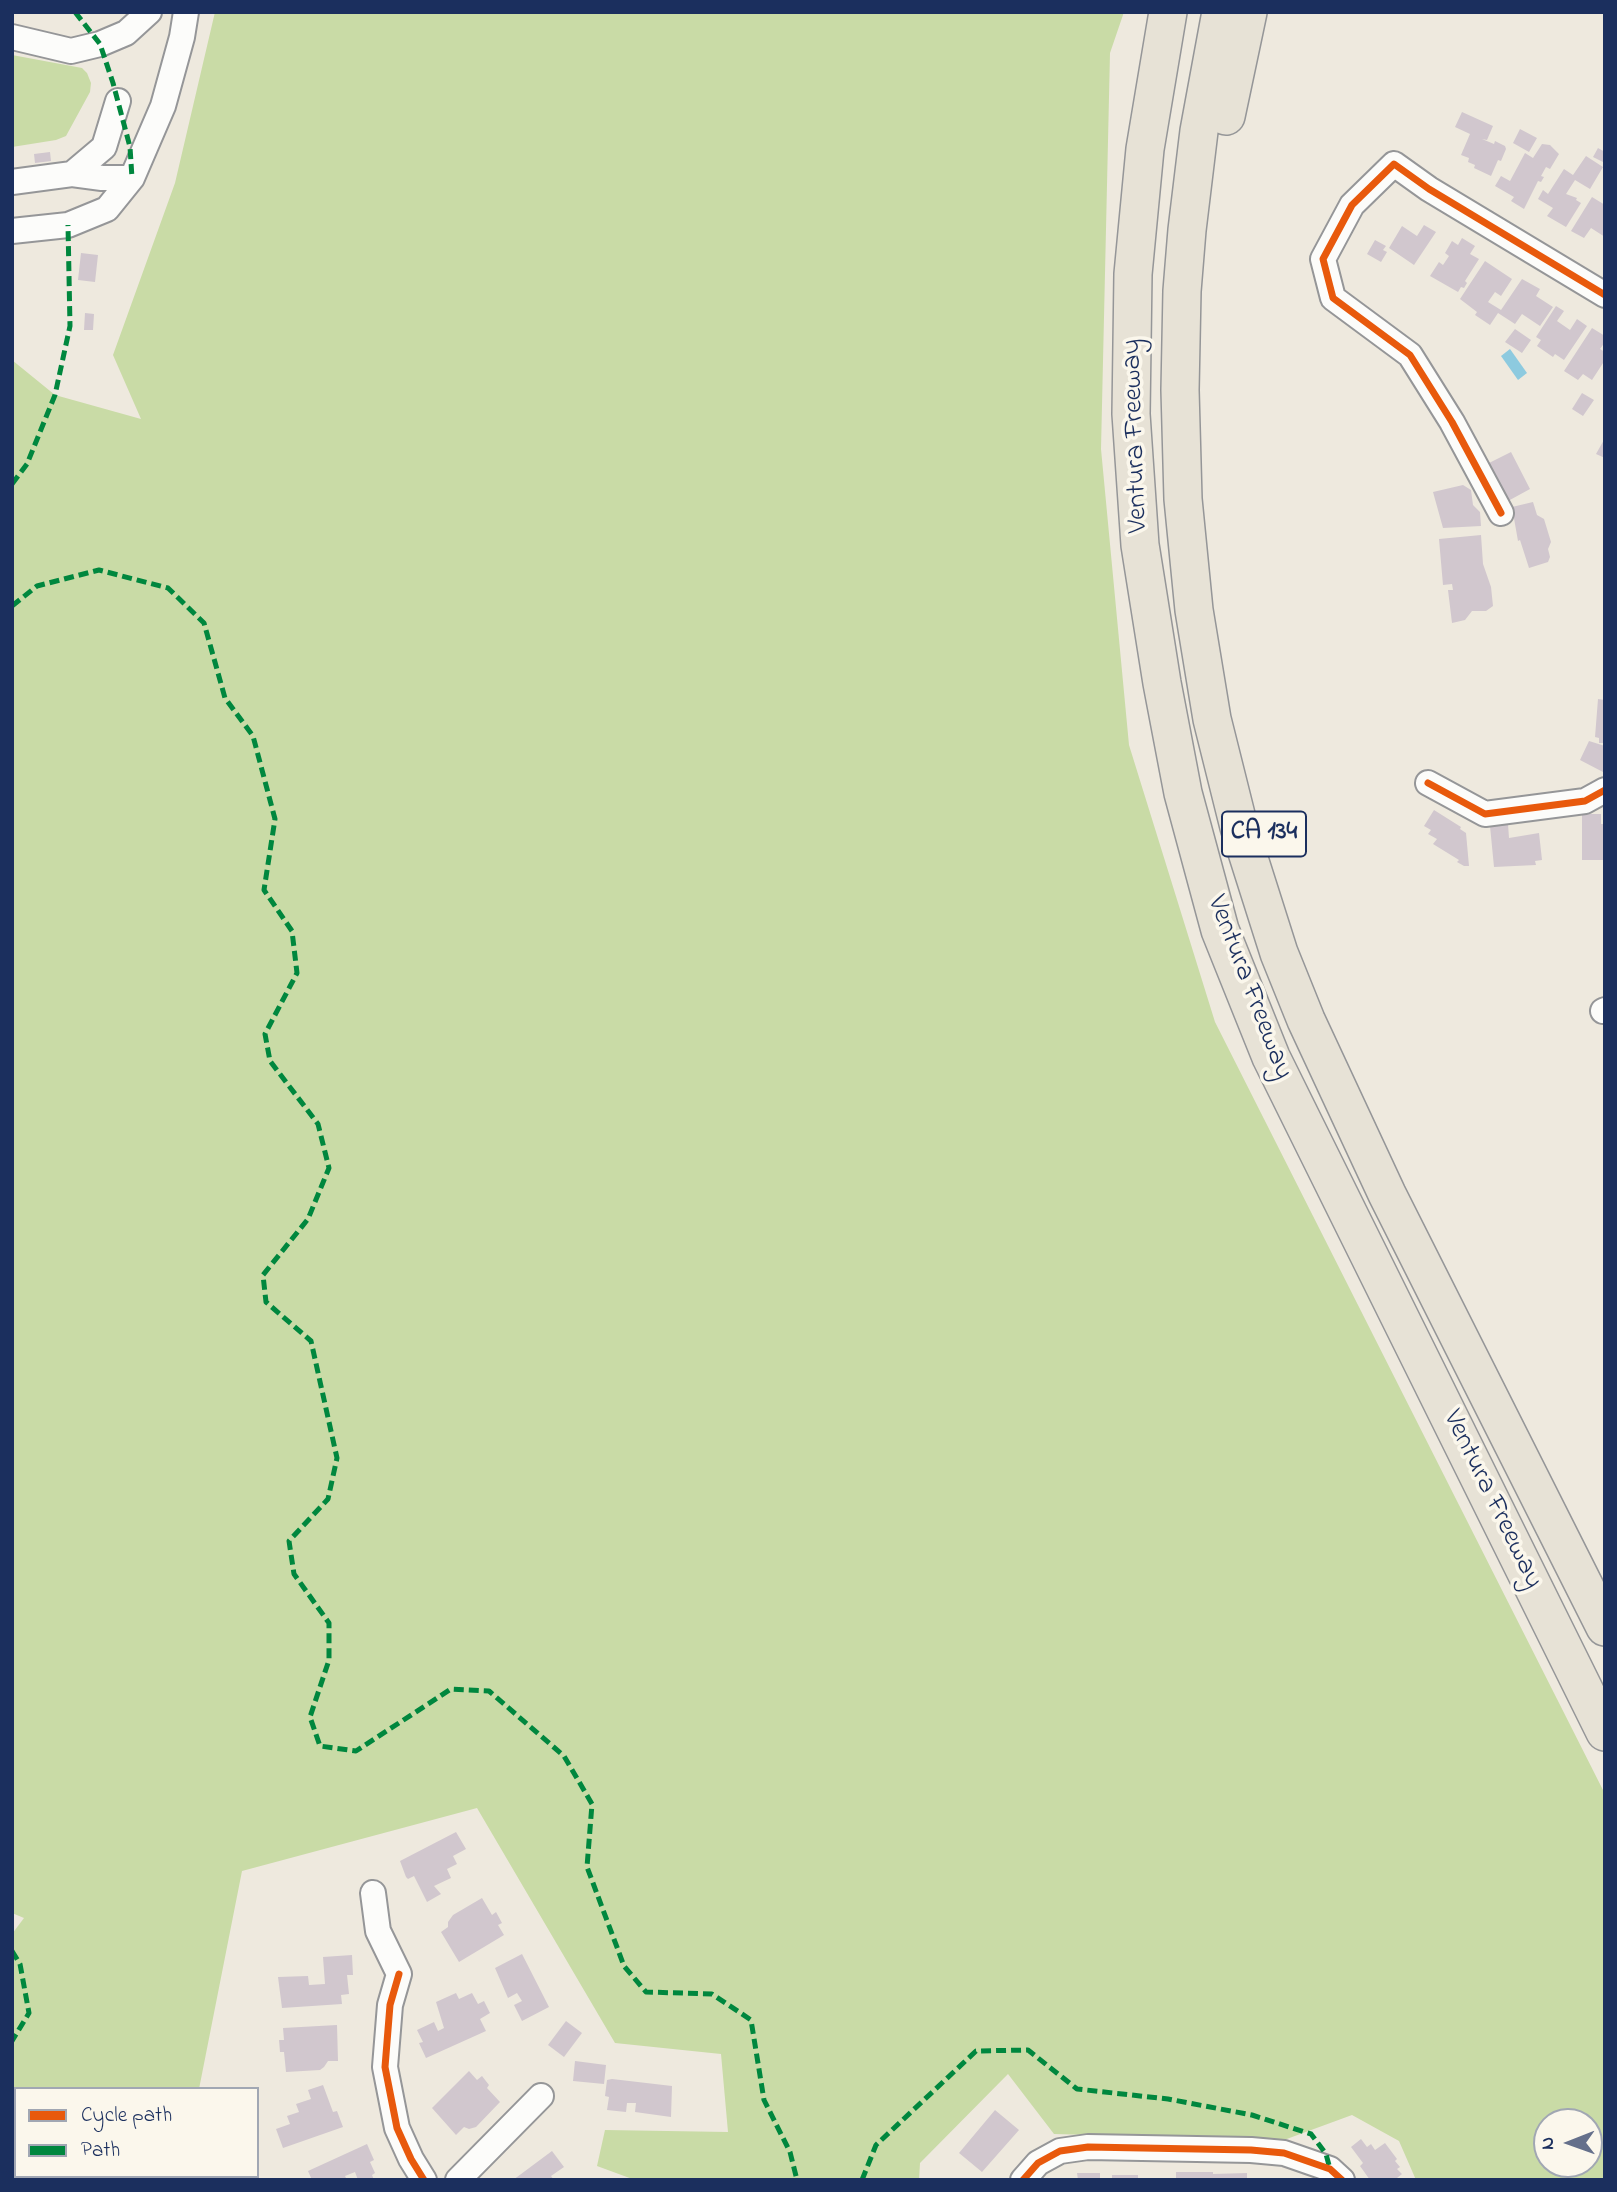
<!DOCTYPE html>
<style>
body{margin:0}
#map{position:relative;width:1617px;height:2192px;overflow:hidden;background:#eee9de;font-family:"Indie Flower",sans-serif}
canvas{display:block}
.frame{position:absolute;inset:0;border:14px solid #1b2f5e;pointer-events:none}
.legend{position:absolute;left:14px;top:2087px;width:245px;height:91px;box-sizing:border-box;background:#fbf7ec;border:2px solid #a1a7b3;margin:0;padding:9px 12px;list-style:none;font-size:21px;color:#1b2f5e}
.legend li{display:flex;align-items:center;gap:14px;height:35px}
.legend b{width:35px;border:2px solid #a1a7b3}
.north{position:absolute;left:1533px;top:2108px;width:70px;height:70px;box-sizing:border-box;background:#fbf7ec;border:2px solid #a1a7b3;border-radius:50%;rotate:269deg;font-size:19px;font-weight:700;line-height:28px;text-align:center;color:#1b2f5e}
.north::after{content:'';display:block;margin:auto;width:24px;height:32px;background:#65708b;clip-path:polygon(50% 0,100% 100%,50% 72%,0 100%)}
</style>
<div id="map">
<canvas width="1617" height="2192"></canvas>
<div class="frame"></div>
<ul class="legend">
<li><b style="height:9px;background:#e8590c"></b>Cycle path</li>
<li><b style="height:9px;background:#00873e"></b>Path</li>
</ul>
<div class="north">N</div>
</div>
<script>
const g = document.querySelector('canvas').getContext('2d');
g.lineJoin = 'round';
function fill(path, color) { g.fillStyle = color; g.fill(path, 'evenodd'); }
const toPath = rows => new Path2D(rows.map(r => 'M' + r).join(''));
function strokePath(path, color, width, dash) { g.strokeStyle = color; g.lineWidth = width; g.lineCap = dash ? 'butt' : 'round'; g.setLineDash(dash || []); g.stroke(path); }
function write(font, color, halo, rows, align = 'center') {
  g.font = font + ' "Indie Flower",sans-serif'; g.lineWidth = 7; g.setLineDash([]); g.textBaseline = 'middle'; g.strokeStyle = halo; g.fillStyle = color; for (const [text, x, y, turn = 0] of rows) {
    g.save(); g.translate(x, y); g.rotate((+turn || 0) * Math.PI / 180); g.textAlign = isNaN(turn) ? turn : align; if (halo) g.strokeText(text, 0, 0); g.fillText(text, 0, 0); g.restore();
  }
}
const green = toPath([
 [215,12,1124,12,1110,53,1101,449,1129,745,1215,1022,1605,1794,1605,2180,1416,2180,1399,2141,1352,2115,1284,2140,1054,2134,1008,2074,920,2163,919,2180,635,2180,597,2166,605,2130,728,2132,721,2054,615,2043,477,1808,242,1871,199,2089,16,2089,16,2176,182,2176,182,2180,12,2180,12,1934,24,1918,12,1913,12,360,55,395,141,419,113,355,175,183],
 [1547,2122,1589,2122,1589,2164,1547,2164],
 [12,55,82,68,87,73,91,83,90,92,66,136,56,140,12,147]
]);
const water = toPath([
 [1510,349,1527,373,1518,380,1501,356]
]);
const building = toPath([
 [1462,112,1493,126,1487,140,1482,139,1494,144,1495,141,1505,146,1506,149,1501,161,1498,160,1491,176,1474,168,1475,165,1468,162,1469,158,1461,155,1470,134,1455,127],
 [1520,129,1537,138,1529,152,1513,143],
 [1542,144,1550,145,1559,154,1550,169,1546,167,1541,176,1544,177,1541,182,1538,181,1524,209,1511,201,1514,197,1495,186,1501,176,1510,181,1525,153,1533,158],
 [1598,148,1605,152,1605,163,1593,157],
 [50,152,51,161,35,163,34,154],
 [1586,156,1603,167,1590,189,1575,180,1566,194,1577,198,1576,200,1581,203,1566,227,1547,216,1553,208,1538,199,1543,190,1548,194,1564,169,1573,175],
 [1592,197,1605,205,1605,237,1591,228,1584,238,1571,231],
 [1424,225,1436,232,1414,265,1389,248,1402,226,1417,236],
 [1462,238,1475,246,1470,254,1479,259,1465,281,1467,283,1464,288,1461,287,1458,292,1430,276,1439,262,1443,265,1449,256,1445,253,1452,241,1458,245],
 [1375,240,1386,246,1383,250,1387,252,1381,262,1367,254],
 [81,253,98,255,95,282,78,280],
 [1485,261,1512,279,1501,296,1495,292,1488,302,1501,310,1522,279,1540,289,1536,296,1553,307,1540,326,1522,314,1515,324,1498,313,1490,325,1475,315,1477,312,1460,299],
 [1556,306,1564,311,1557,321,1570,330,1577,319,1587,326,1564,360,1555,354,1553,357,1537,346,1541,340,1536,337],
 [85,313,94,314,93,330,84,330],
 [1592,328,1605,336,1605,342,1600,349,1605,352,1605,360,1592,380,1583,374,1578,380,1564,371],
 [1515,329,1531,340,1522,353,1505,342],
 [1582,393,1594,400,1583,416,1572,409],
 [1605,438,1605,458,1596,454],
 [1511,452,1530,489,1508,501,1489,463],
 [1463,485,1471,490,1473,505,1480,512,1481,526,1443,528,1433,492],
 [1533,502,1537,515,1544,519,1551,542,1548,549,1550,557,1548,562,1529,568,1520,540,1518,541,1512,507],
 [1481,535,1483,564,1491,587,1493,606,1486,611,1472,611,1465,620,1452,623,1448,590,1453,590,1452,584,1443,585,1439,539],
 [1598,699,1605,700,1605,743,1599,743,1599,738,1595,737],
 [1589,741,1605,746,1605,767,1603,772,1580,760],
 [1434,810,1461,827,1460,829,1466,833,1469,866,1464,866,1457,862,1459,860,1433,844,1437,839,1428,834,1431,830,1424,826],
 [1582,814,1601,814,1601,824,1605,824,1605,860,1582,860],
 [1508,824,1509,838,1539,833,1542,860,1535,861,1536,865,1494,867,1490,826],
 [456,1832,466,1849,453,1856,457,1864,447,1869,451,1878,434,1886,441,1894,427,1902,414,1876,408,1879,406,1877,400,1861],
 [482,1898,492,1915,496,1912,502,1923,498,1925,504,1935,459,1962,441,1932,448,1927,448,1922,453,1915],
 [522,1954,549,2007,522,2021,514,2005,522,2001,517,1993,508,1998,495,1968],
 [352,1955,353,1975,347,1975,349,1994,341,1995,342,2004,282,2008,278,1977,308,1976,309,1985,325,1984,323,1957],
 [456,1993,459,1999,472,1993,478,2004,484,2001,490,2013,480,2019,486,2031,426,2058,419,2043,423,2042,417,2030,434,2022,438,2031,444,2028,436,2002],
 [566,2021,582,2033,564,2057,548,2045],
 [337,2025,338,2061,328,2061,324,2067,320,2070,286,2072,284,2052,280,2052,279,2040,284,2040,283,2028],
 [575,2061,606,2065,604,2084,573,2081],
 [469,2071,477,2080,482,2076,489,2085,487,2088,500,2102,476,2127,469,2129,464,2127,456,2135,432,2108],
 [612,2079,672,2086,671,2117,635,2112,636,2103,627,2103,626,2112,607,2110,609,2097,605,2096,607,2080],
 [323,2085,333,2112,337,2111,343,2127,283,2148,276,2129,290,2124,287,2116,299,2112,296,2104,311,2099,308,2090],
 [995,2110,1019,2130,982,2172,959,2153],
 [1361,2139,1367,2147,1371,2144,1375,2150,1385,2143,1397,2159,1395,2161,1400,2167,1397,2169,1402,2174,1397,2178,1398,2180,1370,2180,1360,2166,1363,2163,1351,2147],
 [367,2144,374,2160,370,2162,375,2173,372,2175,374,2180,358,2180,355,2172,345,2176,347,2180,312,2180,308,2171],
 [552,2151,564,2167,551,2176,554,2180,513,2180],
 [1176,2172,1213,2172,1213,2174,1247,2173,1247,2180,1176,2180],
 [1077,2173,1100,2173,1100,2180,1078,2180],
 [1112,2175,1138,2175,1138,2180,1112,2180]
]);
const minor = toPath([
 [12,37,71,51,100,44,126,33,149,12],
 [72,174,102,178,132,178],
 [12,182,72,174,104,147,118,101],
 [12,231,68,225,107,209,132,178,163,106,182,37,186,12],
 [1501,513,1452,422,1410,355,1333,298,1323,259,1352,205,1394,164,1429,189,1605,295],
 [1428,783,1485,814,1585,801,1605,790],
 [1603,1011,1605,1010],
 [373,1893,378,1931,399,1974,390,2005,385,2067,397,2128,411,2159,424,2180],
 [458,2180,541,2096],
 [1023,2180,1038,2163,1060,2151,1088,2147,1251,2150,1284,2153,1330,2169,1342,2180]
]);
const highway = toPath([
 [1168,12,1145,149,1133,274,1131,414,1140,545,1162,683,1183,793,1220,930,1271,1057,1605,1732],
 [1221,12,1199,131,1187,230,1182,291,1180,390,1183,499,1194,610,1212,719,1239,827,1279,953,1306,1020,1387,1194,1605,1627],
 [1226,116,1248,12]
]);
const quiet = toPath([
 [75,12,100,44,113,83,130,147,132,178],
 [12,484,27,464,55,395,70,326,68,225],
 [12,606,37,586,99,570,168,588,204,623,225,698,253,736,275,819,264,890,292,931,297,973,265,1034,270,1061,318,1124,329,1168,308,1219,263,1275,266,1302,311,1341,337,1458,328,1499,289,1541,294,1574,329,1623,329,1660,310,1717,320,1746,356,1751,451,1689,489,1691,564,1756,592,1804,587,1867,624,1966,646,1992,712,1994,751,2020,764,2100,790,2152,797,2180],
 [12,1951,20,1964,29,2013,12,2041],
 [12,2169,16,2175],
 [862,2180,876,2145,976,2051,1028,2050,1077,2089,1168,2099,1252,2115,1311,2134,1326,2154,1330,2169]
]);
const cycleway = toPath([
 [1501,513,1452,422,1410,355,1333,298,1323,259,1352,205,1394,164,1429,189,1605,295],
 [1428,783,1485,814,1585,801,1605,790],
 [399,1974,390,2005,385,2067,397,2128,411,2159,424,2180],
 [1023,2180,1038,2163,1060,2151,1088,2147,1251,2150,1284,2153,1330,2169,1342,2180]
]);
const shields = [
 [1264,834,84]
];
const shieldNames = [
 ["CA 134",1264,834]
];
const streetNames = [
 ["Ventura Freeway",1137,436,-92],
 ["Ventura Freeway",1248,988,69],
 ["Ventura Freeway",1491,1500,64]
];
fill(green, '#c9dba6');
fill(water, '#8dcadf');
fill(building, '#d1c7ce');
strokePath(minor, '#959698', 28);
strokePath(highway, '#959698', 40);
strokePath(minor, '#fcfcfa', 24);
strokePath(highway, '#e7e2d6', 37);
strokePath(quiet, '#00873e', 5, [10, 5]);
strokePath(cycleway, '#e8590c', 7);
for (const [x, y, w] of shields) { const box = new Path2D(); box.roundRect(x - w / 2, y - 22.5, w, 45, 5); g.fillStyle = '#fbf7ec'; g.fill(box); strokePath(box, '#1b2f5e', 2); }
write('bold 26px', '#1b2f5e', null, shieldNames);
write('28px', '#1b2f5e', '#fbf7ec', streetNames);
</script>
